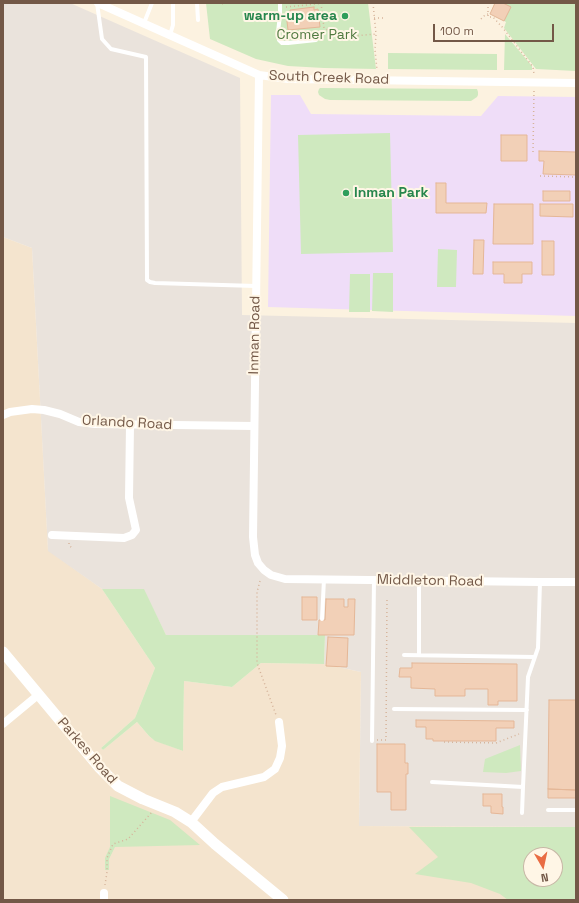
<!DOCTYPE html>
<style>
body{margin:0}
#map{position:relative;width:579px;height:903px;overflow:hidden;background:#fcf2e0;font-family:"Space Grotesk",sans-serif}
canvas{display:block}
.frame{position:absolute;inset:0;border:4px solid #735847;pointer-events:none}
.north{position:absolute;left:523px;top:847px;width:40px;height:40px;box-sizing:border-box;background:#fff6e6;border:1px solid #c7b7a6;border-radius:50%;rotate:171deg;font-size:11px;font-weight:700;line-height:16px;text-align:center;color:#735847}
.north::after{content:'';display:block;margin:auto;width:14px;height:18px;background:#e96c43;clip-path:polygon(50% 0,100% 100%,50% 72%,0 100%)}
.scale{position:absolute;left:433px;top:24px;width:121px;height:18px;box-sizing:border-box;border:2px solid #735847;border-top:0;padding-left:5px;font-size:12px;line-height:14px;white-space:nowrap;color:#735847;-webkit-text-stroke:3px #fff6e6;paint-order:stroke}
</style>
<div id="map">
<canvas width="579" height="903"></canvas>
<div class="frame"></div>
<div class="north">N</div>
<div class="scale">100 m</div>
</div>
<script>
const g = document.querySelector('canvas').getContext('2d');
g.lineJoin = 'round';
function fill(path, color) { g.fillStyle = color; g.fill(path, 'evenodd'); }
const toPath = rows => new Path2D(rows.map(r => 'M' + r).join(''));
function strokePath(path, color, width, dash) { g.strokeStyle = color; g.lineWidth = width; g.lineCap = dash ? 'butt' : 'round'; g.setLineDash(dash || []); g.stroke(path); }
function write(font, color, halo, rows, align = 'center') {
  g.font = font + ' "Space Grotesk",sans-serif'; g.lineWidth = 4; g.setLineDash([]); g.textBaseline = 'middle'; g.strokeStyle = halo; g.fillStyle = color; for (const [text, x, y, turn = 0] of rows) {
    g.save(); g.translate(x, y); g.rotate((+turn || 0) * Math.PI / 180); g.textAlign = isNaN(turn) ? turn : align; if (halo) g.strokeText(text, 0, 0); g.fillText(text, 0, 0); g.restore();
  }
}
const residential = toPath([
 [3,237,32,248,48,550,102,589,155,668,135,718,101,748,103,750,137,722,149,736,154,740,183,751,184,681,232,687,261,663,324,664,361,672,359,826,576,827,576,900,3,900],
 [531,855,555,855,555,879,531,879]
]);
const industrial = toPath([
 [3,3,70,3,240,78,242,315,576,323,576,827,359,826,361,672,324,664,325,635,166,635,143,589,102,589,48,551,32,248,3,237]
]);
const education = toPath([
 [271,95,300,95,311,114,481,116,498,96,576,97,576,316,268,307]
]);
const green = toPath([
 [206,3,368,3,376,69,324,68,288,66,256,59,210,39],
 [495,3,576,3,576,71,536,69,504,28,506,22,490,14],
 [505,34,532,66,532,70,504,70],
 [388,53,497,54,497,70,388,69],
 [320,88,474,89,477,89,478,92,478,95,477,97,471,101,330,100,325,99,319,95,318,92,319,89],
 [390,133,393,252,301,254,298,135],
 [438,249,457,250,456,287,437,287],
 [373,273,393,273,393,312,372,311],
 [350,274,370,274,370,312,349,312],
 [102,589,144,589,166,635,325,635,324,664,261,663,232,687,184,681,183,751,155,741,149,736,137,722,103,750,101,748,135,718,155,668],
 [520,745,521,771,506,773,483,772,485,759],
 [110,796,170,820,200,845,115,847,109,859,109,870,105,870,105,858,110,847],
 [409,827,576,827,576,900,508,900,500,894,471,883,415,874,438,857],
 [531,855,555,855,555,879,531,879]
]);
const building = toPath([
 [495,3,503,3,511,7,504,21,490,14,495,3],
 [314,7,314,10,318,9,320,27,288,30,286,13,290,12,290,10,314,7],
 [501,135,527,135,527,161,501,161,501,135],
 [539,151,576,152,576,175,543,174,544,161,539,161,539,151],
 [436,183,446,183,446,203,487,203,486,213,436,213,436,183],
 [543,191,570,191,570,201,543,201,543,191],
 [494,204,533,204,533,244,493,244,494,204],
 [540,204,573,204,573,217,540,216,540,204],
 [474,240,484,240,483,274,473,274,474,240],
 [542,241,554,241,554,275,542,275,542,241],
 [493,262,532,262,532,274,522,274,522,283,504,283,504,274,493,274,493,262],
 [302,597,317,597,317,620,302,620,302,597],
 [326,599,344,599,344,607,348,607,348,599,355,599,354,635,318,635,319,620,325,620,326,599],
 [328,637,348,638,347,667,326,666,328,637],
 [412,663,517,664,517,701,498,701,498,705,488,705,488,689,465,689,465,696,435,696,435,689,411,688,411,677,399,677,400,668,412,668,412,663],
 [549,700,576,700,576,790,548,789,549,700],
 [416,720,514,721,514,728,496,728,496,741,433,741,433,739,426,739,426,727,416,727,416,720],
 [377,744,405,744,405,763,408,763,408,774,406,774,406,810,391,810,391,792,377,792,377,744],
 [548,789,576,790,576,798,548,798,548,789],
 [483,794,502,794,502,807,503,807,503,814,491,813,491,806,483,806,483,794]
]);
const path = toPath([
 [219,3,219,4,230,3],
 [321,3,324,28,328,30,354,36,376,34],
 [373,3,376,34,375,50,377,70],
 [488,3,488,17,493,17,503,28,533,67,534,74],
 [286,7,326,3],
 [374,18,385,18],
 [481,19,485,15,488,14],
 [533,152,534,90],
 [540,176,576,177],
 [69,543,69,545,72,548],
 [260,581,257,592,257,663,276,715],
 [377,740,386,740,387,597],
 [444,742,496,743,519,734],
 [105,885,107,872,107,858,113,844,128,839,152,812]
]);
const lane = toPath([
 [97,3,102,39,111,49,146,57,147,280,150,282,155,283,256,286],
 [197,3,198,20],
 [280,3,280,15,278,32,279,40,282,43,288,43,316,40],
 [144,23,152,3],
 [170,35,173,25,173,3],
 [419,581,419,655],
 [322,619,324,579],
 [404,655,535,657],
 [394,709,527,710],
 [372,741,374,580],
 [432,782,523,787,528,677,538,648,540,582],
 [548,810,576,810],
 [522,813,523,787]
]);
const street = toPath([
 [98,3,259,75,288,79,576,83],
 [259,75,253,537,255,555,258,563,264,570,271,575,285,579,540,582,576,582],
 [3,415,10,412,32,409,44,410,60,414,79,422,95,424,254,426],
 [52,535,124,538,132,535,136,530,129,498,130,425],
 [3,724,38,695],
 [191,822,213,793,222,787,264,777,275,769,280,758,282,746,279,722],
 [104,893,104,900]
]);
const secondary = toPath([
 [3,652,99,767,118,786,143,799,175,812,191,822,215,844,283,900]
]);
const markers = [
 [345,16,4,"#2e9e5b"],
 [346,193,4,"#2e9e5b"]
];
const leisureNames = [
 ["warm-up area",337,16],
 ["Inman Park",354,193,"left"]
];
const parkNames = [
 ["Cromer Park",317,35]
];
const streetNames = [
 ["South Creek Road",329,78,2],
 ["Inman Road",255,335,-89],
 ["Orlando Road",127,423,3],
 ["Middleton Road",430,581,1],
 ["Parkes Road",87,751,49]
];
fill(residential, '#f4e4ce');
fill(industrial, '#eae3dc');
fill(education, '#efddf8');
fill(green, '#cfe9bf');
fill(building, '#f2d0b7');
strokePath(building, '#e5b797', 1);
strokePath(path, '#d6b49b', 1.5, [1, 3]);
strokePath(lane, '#fff', 4);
strokePath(street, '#fff', 8);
strokePath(secondary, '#fff', 11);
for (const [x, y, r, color] of markers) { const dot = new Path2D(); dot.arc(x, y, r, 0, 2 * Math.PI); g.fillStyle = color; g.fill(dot); strokePath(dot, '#fff6e6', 1.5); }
write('bold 14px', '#27864d', '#fff6e6', leisureNames, 'right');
write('14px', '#4f793f', '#fff6e6', parkNames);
write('14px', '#735847', '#fff6e6', streetNames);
</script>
